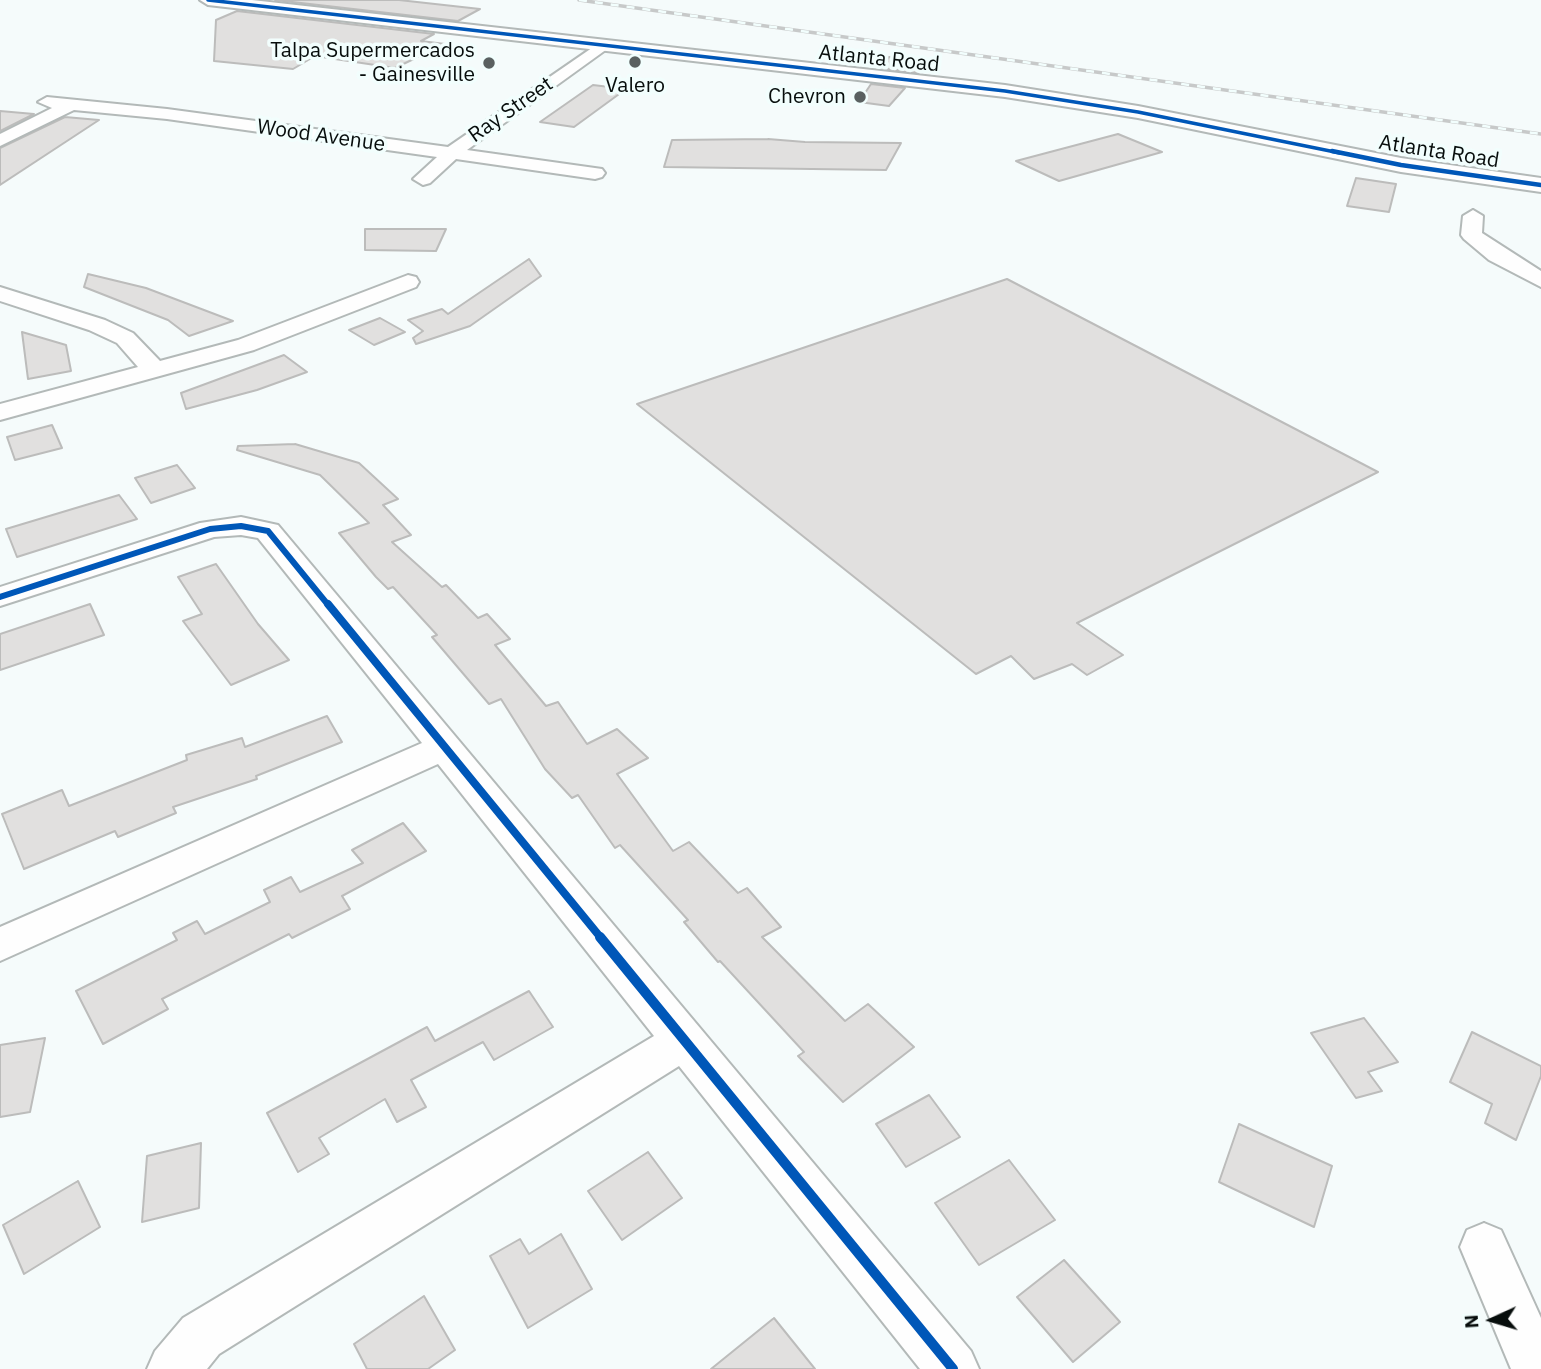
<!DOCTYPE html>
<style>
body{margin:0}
#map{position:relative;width:1541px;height:1369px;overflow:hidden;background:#f5fbfb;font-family:"IBM Plex Sans",sans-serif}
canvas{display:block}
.north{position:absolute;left:1457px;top:1285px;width:70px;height:70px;-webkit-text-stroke:5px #f2fefd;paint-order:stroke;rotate:266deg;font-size:19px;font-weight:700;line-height:28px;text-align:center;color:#070d0c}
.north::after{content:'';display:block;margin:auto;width:24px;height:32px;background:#070d0c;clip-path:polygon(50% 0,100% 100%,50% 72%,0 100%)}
</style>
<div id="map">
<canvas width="1541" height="1369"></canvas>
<div class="north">N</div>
</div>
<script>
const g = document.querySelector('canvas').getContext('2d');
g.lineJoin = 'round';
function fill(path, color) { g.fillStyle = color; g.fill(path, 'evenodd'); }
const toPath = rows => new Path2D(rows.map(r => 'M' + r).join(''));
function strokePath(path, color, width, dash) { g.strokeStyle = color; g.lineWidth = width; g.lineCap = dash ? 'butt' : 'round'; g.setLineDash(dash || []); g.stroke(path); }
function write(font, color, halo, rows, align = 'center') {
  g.font = font + ' "IBM Plex Sans",sans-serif'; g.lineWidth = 7; g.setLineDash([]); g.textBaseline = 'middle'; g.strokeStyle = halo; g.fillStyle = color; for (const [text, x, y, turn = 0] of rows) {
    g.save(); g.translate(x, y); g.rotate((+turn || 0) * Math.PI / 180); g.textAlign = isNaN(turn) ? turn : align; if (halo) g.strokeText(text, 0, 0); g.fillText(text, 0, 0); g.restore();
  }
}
const building = toPath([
 [275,0,399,0,480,9,458,21,275,0],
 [237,11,434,34,421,41,445,44,395,68,315,56,293,69,214,61,216,20,237,11],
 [889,57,930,60,919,73,881,68,889,57],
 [871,84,905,88,889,106,859,102,871,84],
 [593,85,626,89,574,127,540,122,593,85],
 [0,111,34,114,0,131,0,111],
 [65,117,99,120,0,185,0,148,65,117],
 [1118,134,1162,152,1059,181,1016,161,1118,134],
 [768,139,805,142,901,143,886,170,664,167,672,140,768,139],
 [1356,178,1396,184,1389,212,1347,206,1356,178],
 [365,229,446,229,436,251,365,250,365,229],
 [529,259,541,276,470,326,416,344,413,338,423,331,408,320,442,309,448,314,529,259],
 [88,274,146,288,233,321,189,336,168,320,84,287,88,274],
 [1007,279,1378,472,1077,623,1123,655,1087,675,1072,664,1034,679,1011,656,976,674,637,404,1007,279],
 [380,318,405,332,374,345,349,330,380,318],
 [22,332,66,345,71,371,28,379,22,332],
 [284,355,307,372,257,390,186,409,181,393,284,355],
 [52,425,62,448,15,460,7,437,52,425],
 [295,444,359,463,398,499,383,505,411,535,392,542,442,587,446,585,478,618,487,614,510,639,495,645,546,706,558,702,587,744,617,729,648,758,617,774,673,851,689,842,738,893,747,888,781,927,762,937,845,1021,868,1004,914,1047,843,1102,798,1056,804,1052,720,961,718,962,684,922,688,920,620,845,615,848,578,795,572,798,545,769,501,699,489,704,432,637,437,635,393,587,388,589,376,577,339,533,369,523,320,475,237,450,238,446,295,444],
 [177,465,195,488,151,503,135,478,177,465],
 [119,495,137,519,17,557,6,529,119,495],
 [216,564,258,624,289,660,231,685,183,621,202,614,178,577,216,564],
 [90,604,104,635,0,670,0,634,90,604],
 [327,716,342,742,256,776,257,779,173,807,176,813,118,837,115,831,24,869,2,814,62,790,69,806,187,760,186,755,242,738,245,747,327,716],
 [403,823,426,851,342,896,350,909,292,938,289,934,162,999,168,1009,103,1044,76,991,177,940,173,933,197,921,205,934,270,902,264,890,291,877,300,892,363,863,352,850,403,823],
 [529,991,553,1027,494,1060,483,1042,411,1080,426,1107,397,1122,385,1099,319,1138,329,1154,298,1172,267,1113,427,1027,435,1041,529,991],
 [1364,1018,1398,1062,1368,1072,1382,1091,1356,1098,1311,1033,1364,1018],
 [1472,1032,1541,1066,1541,1076,1516,1140,1485,1123,1492,1104,1450,1082,1472,1032],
 [45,1038,30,1112,0,1117,0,1045,45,1038],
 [929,1095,960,1137,906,1167,876,1124,929,1095],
 [1239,1124,1332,1166,1314,1227,1219,1182,1239,1124],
 [201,1143,199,1208,142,1222,147,1156,201,1143],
 [648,1152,682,1198,622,1240,588,1191,648,1152],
 [1009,1160,1055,1220,979,1265,935,1203,1009,1160],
 [78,1181,100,1227,24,1274,3,1225,78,1181],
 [561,1234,592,1289,528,1328,490,1256,520,1239,529,1254,561,1234],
 [1064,1260,1120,1322,1073,1362,1017,1297,1064,1260],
 [424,1296,455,1350,428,1369,367,1369,354,1344,424,1296],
 [774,1318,815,1369,711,1369,774,1318]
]);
const minor = toPath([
 [602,41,610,46,607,49,467,150,602,169,605,173,602,177,595,179,456,159,430,183,423,185,413,179,437,157,167,119,74,110,0,146,0,134,52,108,38,102,47,97,167,109,448,147,602,41],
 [1473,210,1483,216,1482,233,1541,271,1541,287,1489,260,1464,239,1461,235,1463,216,1473,210],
 [408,275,416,277,419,282,416,287,254,350,0,420,0,404,138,367,117,343,89,330,0,301,0,287,105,320,133,333,160,361,238,340,408,275],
 [241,517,278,525,971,1351,979,1369,920,1369,679,1066,219,1354,207,1369,147,1369,155,1351,183,1318,654,1036,438,764,0,961,0,927,422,743,258,538,241,535,214,537,0,606,0,587,200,523,241,517],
 [1484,1223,1501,1230,1541,1318,1541,1369,1511,1369,1460,1247,1467,1230,1484,1223]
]);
const secondary = toPath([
 [200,0,252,0,1005,85,1138,106,1401,158,1541,178,1541,192,1401,172,1138,118,1005,97,208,5,200,0]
]);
const rail = toPath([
 [579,0,1541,134]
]);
const cyclewayFar4 = toPath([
 [208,0,1005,91,1138,112,1340,153]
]);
const cyclewayFar3 = toPath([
 [1332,151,1401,165,1541,185]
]);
const cyclewayFar2 = toPath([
 [0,597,210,529,241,526,268,531,329,606]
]);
const cyclewayFar1 = toPath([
 [328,604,601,938]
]);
const cycleway = toPath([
 [600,937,953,1369]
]);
const markers = [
 [635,62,7,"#5a6060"],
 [489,63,7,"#5a6060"],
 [860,97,7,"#5a6060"]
];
const farPoinames = [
 ["Talpa Supermercados",475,51],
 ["- Gainesville",475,75],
 ["Valero",635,86,"center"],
 ["Chevron",846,97]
];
const farStreetnames = [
 ["Atlanta Road",879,59,6],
 ["Ray Street",511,110,-35],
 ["Wood Avenue",321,136,8],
 ["Atlanta Road",1439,152,9]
];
fill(building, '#e1e0df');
strokePath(building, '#bcbcbb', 2);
strokePath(minor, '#b3b9b8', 4);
strokePath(secondary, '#b3b9b8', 4);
fill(minor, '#fefefe');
fill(secondary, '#fefefe');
strokePath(rail, '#c7c9c9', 3.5);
strokePath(rail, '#f2fefd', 2.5, [8]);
strokePath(cyclewayFar4, '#0057b8', 3.5);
strokePath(cyclewayFar3, '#0057b8', 4.5);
strokePath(cyclewayFar2, '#0057b8', 6);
strokePath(cyclewayFar1, '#0057b8', 8);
strokePath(cycleway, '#0057b8', 10);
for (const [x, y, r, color] of markers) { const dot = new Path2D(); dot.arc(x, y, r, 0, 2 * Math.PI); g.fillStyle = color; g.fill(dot); strokePath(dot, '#f2fefd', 2.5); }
write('21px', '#070d0c', '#f2fefd', farPoinames, 'right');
write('21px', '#070d0c', '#f2fefd', farStreetnames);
</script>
